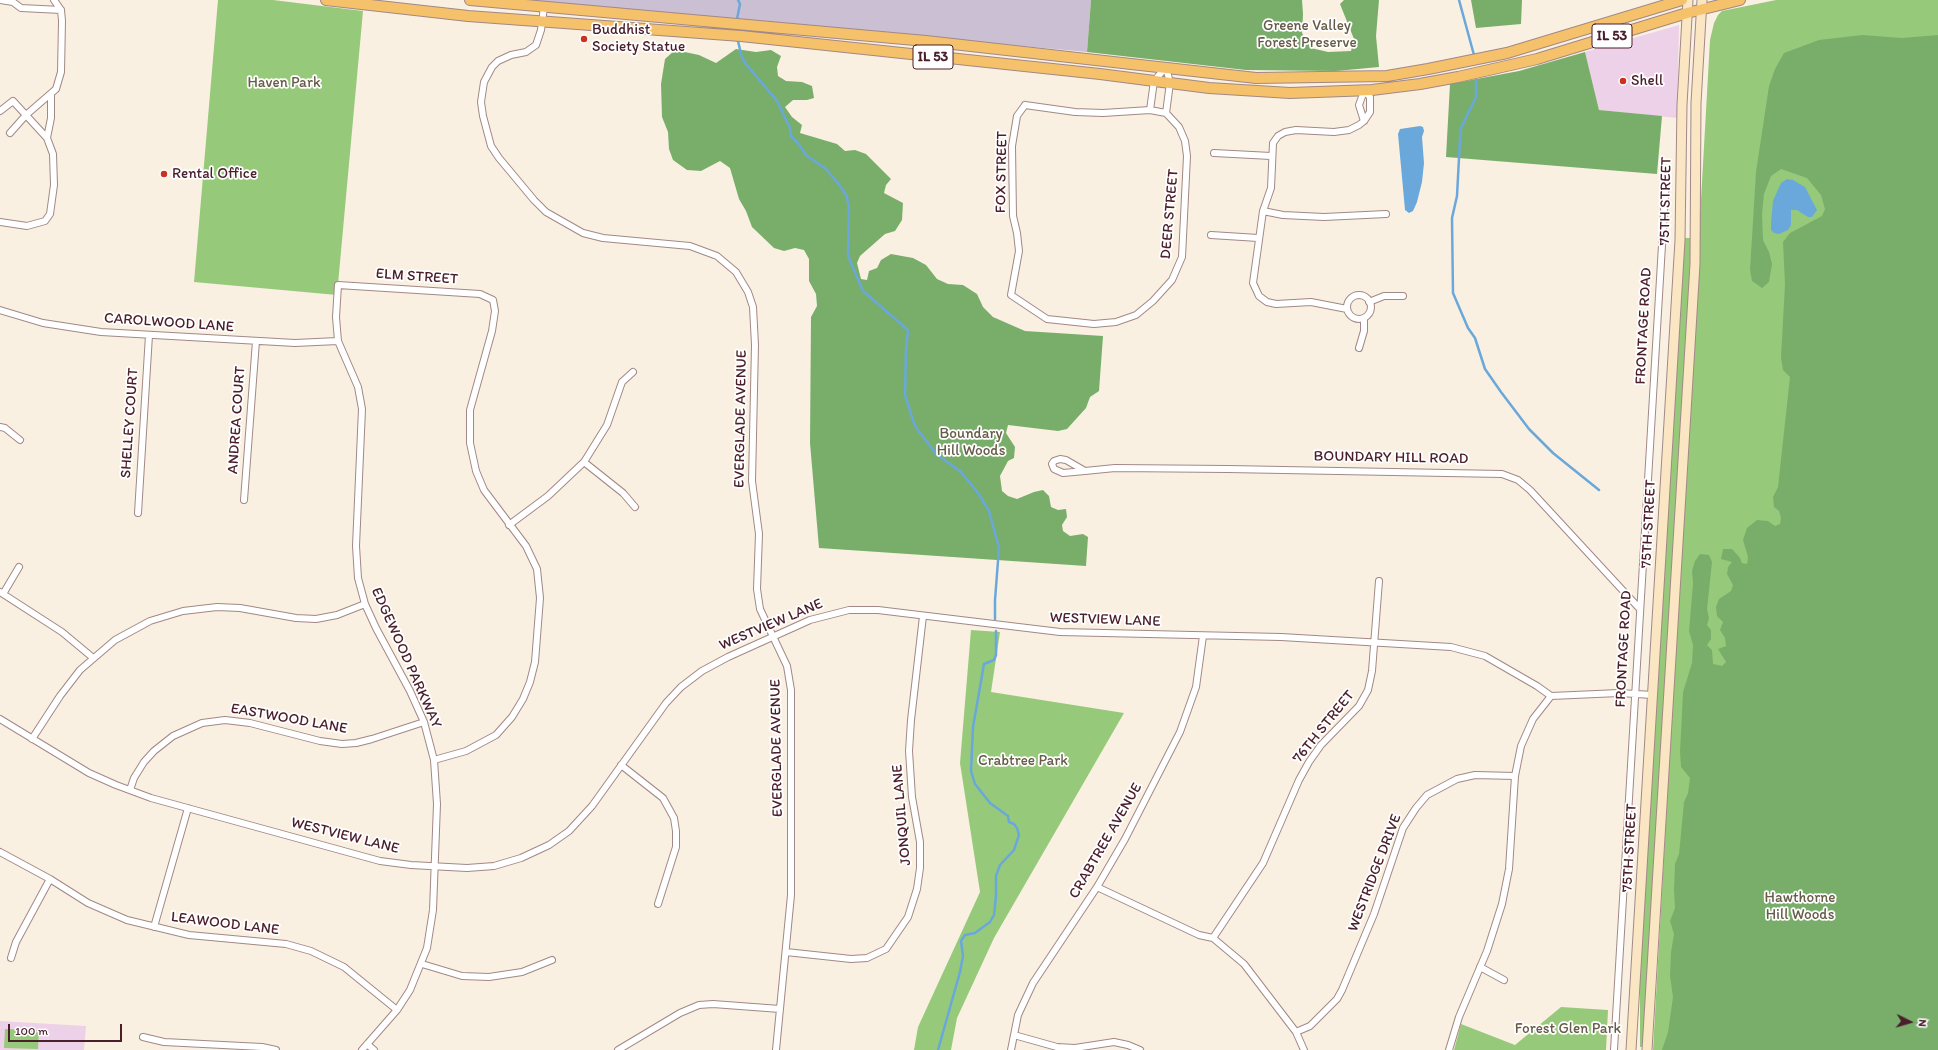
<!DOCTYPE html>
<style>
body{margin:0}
#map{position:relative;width:1938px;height:1050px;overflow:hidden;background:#faf0e2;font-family:Itim,sans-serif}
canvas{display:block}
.north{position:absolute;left:1890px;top:1002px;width:40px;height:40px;-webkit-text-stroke:3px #fff;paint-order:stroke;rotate:95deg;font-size:11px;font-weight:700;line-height:16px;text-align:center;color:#4a1f2b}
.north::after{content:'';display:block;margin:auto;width:14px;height:18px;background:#4a1f2b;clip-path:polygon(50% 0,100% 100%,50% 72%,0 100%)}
.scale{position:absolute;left:8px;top:1024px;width:114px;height:18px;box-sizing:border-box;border:2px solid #4a1f2b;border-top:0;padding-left:5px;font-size:12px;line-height:14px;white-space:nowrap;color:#4a1f2b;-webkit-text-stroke:3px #fff;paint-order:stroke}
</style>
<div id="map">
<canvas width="1938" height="1050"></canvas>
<div class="north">N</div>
<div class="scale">100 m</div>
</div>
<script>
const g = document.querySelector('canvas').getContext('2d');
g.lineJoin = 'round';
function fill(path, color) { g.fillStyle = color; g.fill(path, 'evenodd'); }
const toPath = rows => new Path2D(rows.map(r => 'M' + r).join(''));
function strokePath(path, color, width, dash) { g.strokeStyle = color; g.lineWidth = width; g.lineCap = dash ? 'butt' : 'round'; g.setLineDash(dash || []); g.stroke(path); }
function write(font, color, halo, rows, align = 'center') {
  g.font = font + ' Itim,sans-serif'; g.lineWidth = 3.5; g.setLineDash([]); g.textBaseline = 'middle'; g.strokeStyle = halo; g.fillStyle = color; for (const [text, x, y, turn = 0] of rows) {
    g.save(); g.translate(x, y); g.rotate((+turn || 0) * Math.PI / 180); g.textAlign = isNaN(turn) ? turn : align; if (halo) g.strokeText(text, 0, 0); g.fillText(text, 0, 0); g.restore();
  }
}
const built = toPath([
 [1679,25,1677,118,1599,110,1585,52],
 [0,1021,86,1026,84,1050,0,1050]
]);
const industrial = toPath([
 [529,0,1091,0,1087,52]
]);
const green = toPath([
 [218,0,273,0,363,11,337,295,194,282],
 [1776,0,1938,0,1938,1050,1653,1050,1710,40,1714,23,1718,15,1722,11],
 [1684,238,1691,238,1689,284,1643,1047,1640,1047,1640,977],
 [971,630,1000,632,991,692,1124,713,994,938,957,1018,951,1050,914,1050,918,1027,980,892,960,763],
 [1561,1007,1608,1010,1606,1050,1454,1050,1461,1024,1515,1045],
 [5,1029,39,1030,38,1049,4,1048]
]);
const forest = toPath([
 [1091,0,1302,0,1303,14,1302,33,1311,48,1328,52,1351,51,1354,39,1340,4,1344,0,1379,0,1376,36,1379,67,1336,71,1246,70,1087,52],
 [1471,0,1522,0,1521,24,1476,28],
 [1862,35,1902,38,1938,35,1938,1050,1662,1050,1668,1032,1673,997,1670,976,1671,952,1674,934,1670,921,1675,908,1674,890,1675,864,1679,854,1684,802,1688,793,1690,778,1681,767,1680,752,1683,692,1692,663,1693,645,1689,631,1693,583,1692,571,1695,561,1700,554,1709,555,1712,562,1707,609,1709,618,1707,625,1711,630,1711,639,1707,645,1712,650,1713,664,1722,666,1726,662,1718,649,1726,646,1725,638,1720,630,1723,622,1717,616,1716,607,1719,599,1731,591,1733,585,1727,574,1728,567,1732,562,1721,559,1723,549,1732,549,1740,558,1742,563,1747,564,1748,557,1743,540,1747,528,1757,520,1768,521,1775,526,1780,524,1781,518,1779,511,1774,507,1773,497,1778,487,1790,377,1783,370,1781,358,1785,284,1783,242,1790,233,1822,216,1825,209,1821,195,1807,178,1781,169,1771,176,1764,194,1762,214,1763,240,1769,252,1772,264,1769,282,1762,288,1752,281,1750,270,1756,172,1769,86,1775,69,1784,53,1819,40],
 [736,49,756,52,771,50,781,56,777,67,778,76,786,81,802,82,812,86,814,98,807,100,793,100,785,107,792,117,802,125,800,133,837,144,845,151,855,150,866,154,891,179,886,185,884,193,903,203,902,220,895,231,885,234,860,256,857,263,861,279,867,280,869,271,877,268,881,260,891,254,913,258,926,265,937,279,948,284,963,285,977,294,983,307,993,317,1025,331,1103,336,1099,391,1090,397,1086,408,1067,429,1058,431,1008,425,1006,433,1015,447,1014,458,1008,461,1000,476,1002,491,1008,496,1017,499,1034,492,1043,490,1049,496,1051,507,1058,510,1066,509,1067,517,1062,525,1063,531,1070,536,1083,534,1088,537,1086,566,819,548,810,443,811,317,817,306,816,294,809,281,809,259,804,250,795,248,784,251,774,248,752,227,746,211,739,199,730,168,720,161,701,171,687,170,673,160,669,149,668,132,662,117,661,84,665,59,675,50,699,55,716,63],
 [1585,52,1599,110,1662,116,1657,174,1446,157,1450,84,1519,71]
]);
const water = toPath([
 [1420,126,1423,127,1424,131,1422,137,1424,163,1422,182,1417,202,1413,211,1409,213,1405,210,1398,134,1400,129],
 [1787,179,1793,180,1805,187,1817,210,1812,217,1808,217,1797,210,1791,210,1791,225,1788,230,1779,234,1774,233,1771,230,1771,223,1773,201,1781,183]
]);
const stream = toPath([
 [1459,0,1474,55],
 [737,19,740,4,738,0],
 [738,41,742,58,746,64,777,101,790,128,791,136,797,142,806,155,826,169,841,187,847,197,849,208,848,256,863,291,908,330,906,349,905,395,915,426,936,454,961,472,978,493,989,511,999,548,995,600,995,619],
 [1476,80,1476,97,1461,128,1460,139,1457,196,1452,218,1453,293,1468,328,1475,338,1485,369,1501,392,1529,429,1553,453,1599,490],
 [938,1050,960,972,963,956,961,941,965,935,975,933,990,922,994,915,996,896,996,876,1000,865,1014,850,1019,835,1017,828,1014,824,1009,822,1008,816,990,803,975,784,971,771,973,727,984,664,994,660,996,655,996,631]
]);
const minor = toPath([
 [0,0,13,2,21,8,61,10],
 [544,7,541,30,536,45,526,52,511,55,498,61,492,67,484,82,481,102,483,116,491,146,499,158,534,200,546,212,583,233,603,238,690,246,717,256,736,272,748,292,753,307,755,345,752,481,759,534,757,589,760,609,787,666,791,690,791,895,776,1050],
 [1025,105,1075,112,1103,113,1150,110,1166,113,1179,127,1185,141,1187,156,1182,257,1172,280,1153,301,1136,315,1116,322,1094,324,1047,319,1011,295,1019,251,1017,233,1013,216,1012,146,1017,116,1025,105],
 [1150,110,1154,81,1166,67,1170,83,1166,113],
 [0,111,13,101,47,138,53,154,54,185,50,214,45,221,27,226,0,222],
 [10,133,26,115,56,89,61,72,62,21,61,10,54,0],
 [47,138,51,118,51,94],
 [1214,153,1271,156],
 [1263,211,1283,215,1324,217,1386,214],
 [1211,235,1258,238],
 '1347 307a12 12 0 1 1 24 0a12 12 0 1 1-24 0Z',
 [1369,302,1384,296,1403,296],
 [1347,309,1311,302,1276,304,1267,302,1259,296,1253,283,1263,211,1271,188,1273,143,1278,136,1285,132,1296,130,1334,132,1349,130,1359,125,1364,121,1370,112,1370,97,1364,91,1359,105,1364,121],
 [0,310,43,323,101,332,295,343,338,341],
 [1359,348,1364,331,1364,318],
 [0,427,5,428,20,440],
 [584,462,623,493,635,507],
 [1085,471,1063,473,1054,469,1052,464,1054,461,1060,459,1066,460,1085,471,1115,468,1228,469,1502,474,1518,480,1530,490,1639,608],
 [244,500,256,341],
 [138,513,149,335],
 [509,525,548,496,584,462,607,425,622,382,633,372],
 [0,592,62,632,92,657],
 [3,594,19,567],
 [0,719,89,773,116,785,151,798,380,861,411,865,467,868,494,866,521,858,549,845,569,831,592,806,666,703,681,687,702,671,728,657,810,620,849,610,878,610,1060,632,1281,637,1451,647,1485,656,1537,686,1551,696,1619,693,1653,695],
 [32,739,60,696,80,670,115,640,150,621,183,611,217,607,240,608,296,618,316,619,337,615,365,604],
 [621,765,663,798,674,818,676,831,676,847,658,904],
 [130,790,134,778,144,762,154,751,173,736,202,723,225,720,250,723,320,741,342,744,356,743,372,739,424,722],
 [0,852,50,879,88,903,127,920,189,935,286,944,311,951,344,967,397,1010],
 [1097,887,1199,935,1213,938,1244,964,1296,1032,1304,1050],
 [154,927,188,808],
 [1213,938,1263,863,1299,780,1309,762,1321,745,1359,706,1368,690,1372,671,1379,581],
 [786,952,851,959,867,958,886,949,908,917,917,889,920,868,920,842,912,797,909,751,911,720,923,616],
 [11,958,16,942,50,879],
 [422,964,462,976,489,977,522,972,552,960],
 [1480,967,1504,980],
 [1296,1032,1310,1026,1337,999,1342,990,1374,914,1403,828,1416,808,1427,795,1457,779,1475,775,1515,776],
 [1014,1035,1057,1047,1075,1048,1114,1042,1128,1045,1140,1050],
 [143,1037,164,1042,262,1047,276,1050],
 [367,1044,374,1050],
 [362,1050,397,1010,410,990,427,948,433,910,437,804,434,760,424,722,410,691,376,628,365,604,358,578,356,546,362,409,358,387,338,341,336,317,338,285,480,294,493,300,495,311,492,331,470,410,470,443,476,471,484,490,526,546,537,569,540,598,535,662,530,682,523,699,512,717,496,735,466,751,434,760],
 [618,1050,680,1013,699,1005,713,1004,780,1009],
 [1011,1050,1018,1015,1033,983,1097,887,1125,839,1180,732,1196,687,1203,636],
 [1449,1050,1459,1017,1487,951,1502,904,1509,869,1515,776,1521,746,1533,719,1551,696],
 [1614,1050,1666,178]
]);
const secondary = toPath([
 [1631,1050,1680,240,1682,105,1688,0],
 [1647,1050,1695,264,1696,103,1702,0]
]);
const primary = toPath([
 [326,0,468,16,741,36,1100,74,1209,88,1290,93,1372,90,1420,84,1458,77,1537,59,1687,13,1740,0],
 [470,0,926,41,1256,78,1387,76,1428,69,1507,53,1682,0]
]);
const markers = [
 [584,39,4,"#c8321e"],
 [1623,81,4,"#c8321e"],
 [164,174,4,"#c8321e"]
];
const shields = [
 [1612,36,40],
 [933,57,40]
];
const shieldNames = [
 ["IL 53",1612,36],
 ["IL 53",933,57]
];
const parkNames = [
 ["Greene Valley",1307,26],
 ["Forest Preserve",1307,43],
 ["Haven Park",284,83],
 ["Boundary",971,434],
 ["Hill Woods",971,451],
 ["Crabtree Park",1023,761],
 ["Hawthorne",1800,898],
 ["Hill Woods",1800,915],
 ["Forest Glen Park",1568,1029]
];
const poiNames = [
 ["Buddhist",592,30],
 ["Society Statue",592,47],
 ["Shell",1631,81],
 ["Rental Office",172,174]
];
const streetNames = [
 ["FOX STREET",1002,172,-89],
 ["75TH STREET",1666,201,-89],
 ["DEER STREET",1170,214,-85],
 ["ELM STREET",417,277,4],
 ["CAROLWOOD LANE",169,323,4],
 ["FRONTAGE ROAD",1644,326,-87],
 ["EVERGLADE AVENUE",741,419,-89],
 ["ANDREA COURT",237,420,-86],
 ["SHELLEY COURT",130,423,-86],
 ["BOUNDARY HILL ROAD",1391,458,1],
 ["75TH STREET",1649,524,-87],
 ["WESTVIEW LANE",1105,620,2],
 ["WESTVIEW LANE",771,625,-23],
 ["FRONTAGE ROAD",1624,649,-87],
 ["EDGEWOOD PARKWAY",406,658,66],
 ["EASTWOOD LANE",289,719,10],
 ["76TH STREET",1324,727,-51],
 ["EVERGLADE AVENUE",777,748,-91],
 ["JONQUIL LANE",902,815,-95],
 ["WESTVIEW LANE",345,836,14],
 ["CRABTREE AVENUE",1106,841,-60],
 ["75TH STREET",1630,848,-87],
 ["WESTRIDGE DRIVE",1375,873,-69],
 ["LEAWOOD LANE",225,924,7]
];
fill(built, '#ecd1e9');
fill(industrial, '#cbbfd4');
fill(green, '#96ca7a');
fill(forest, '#78ae6a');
fill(water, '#6aa8dc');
strokePath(stream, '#6aa8dc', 2.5);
strokePath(minor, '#a28886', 8);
strokePath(secondary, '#a28886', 11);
strokePath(primary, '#a28886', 12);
strokePath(minor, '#fff', 6);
strokePath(secondary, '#fbe6c4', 9);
strokePath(primary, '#f5c16b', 10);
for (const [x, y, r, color] of markers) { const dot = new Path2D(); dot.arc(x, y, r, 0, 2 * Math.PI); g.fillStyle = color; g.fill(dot); strokePath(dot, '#fff', 1.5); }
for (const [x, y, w] of shields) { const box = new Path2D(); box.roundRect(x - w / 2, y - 12, w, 24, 3); g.fillStyle = '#fff'; g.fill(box); strokePath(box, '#4a1f2b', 1); }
write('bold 14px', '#4a1f2b', null, shieldNames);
write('15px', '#655b47', '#fff', parkNames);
write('15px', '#4a1f2b', '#fff', poiNames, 'left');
write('15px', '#4a1f2b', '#fff', streetNames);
</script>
